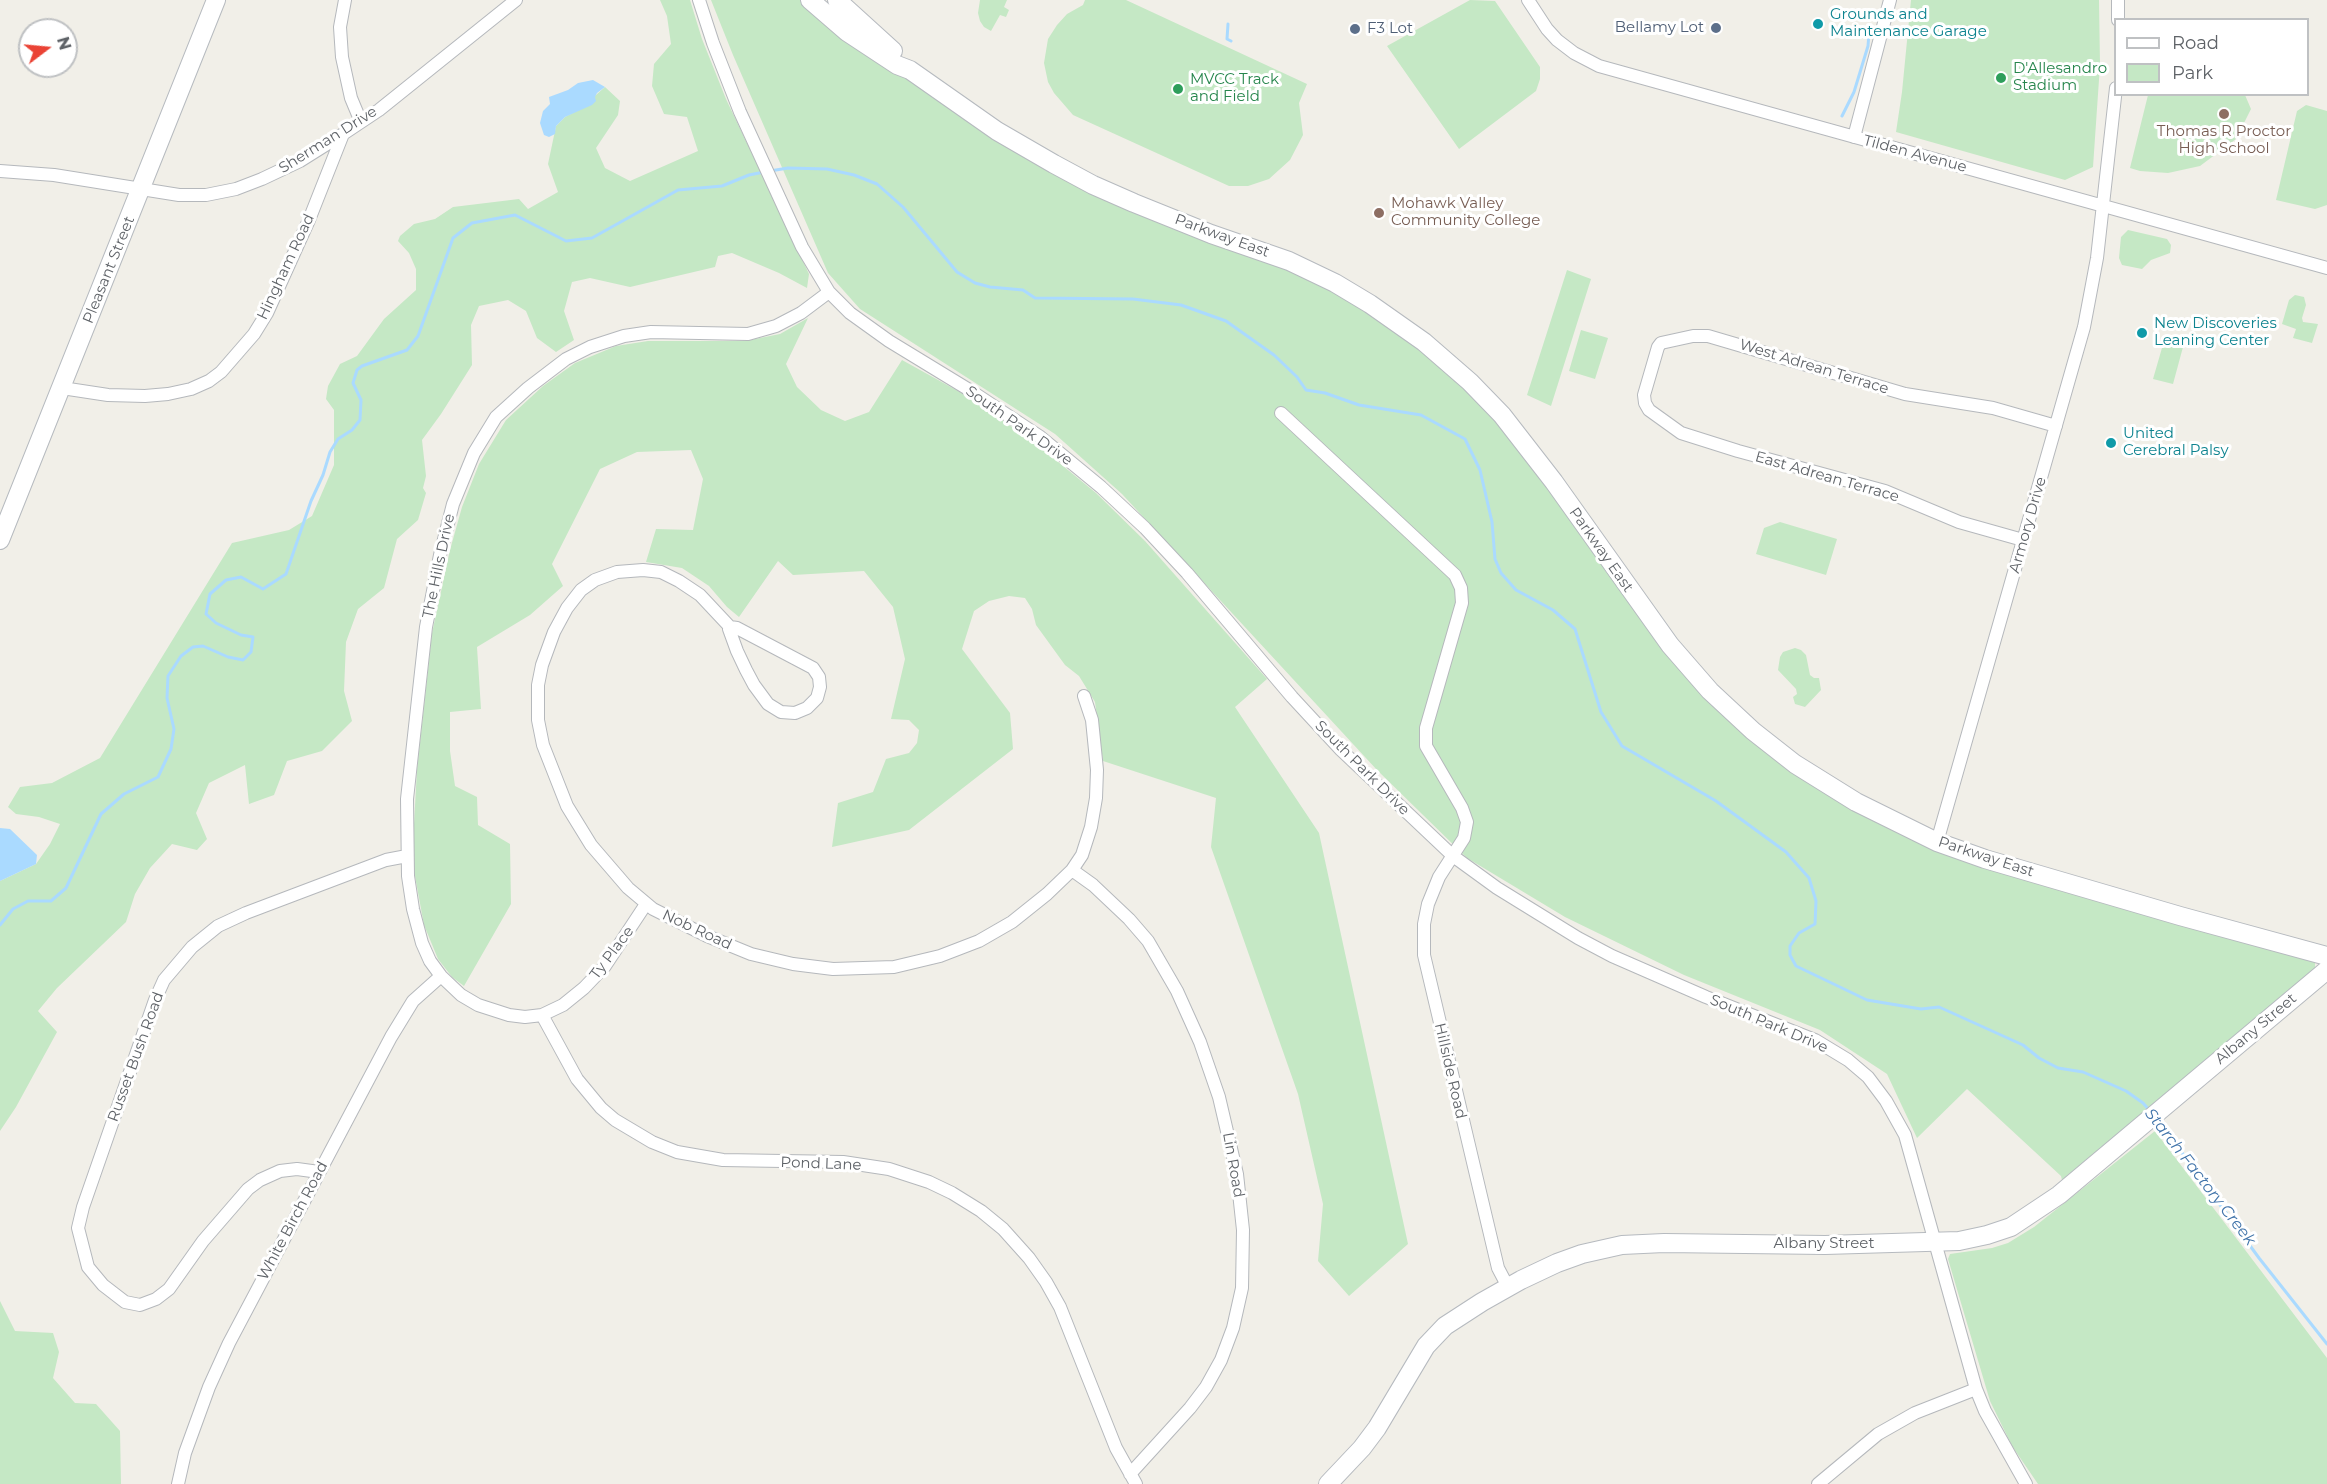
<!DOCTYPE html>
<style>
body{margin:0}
#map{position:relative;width:2327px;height:1484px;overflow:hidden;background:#f1efe8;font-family:Montserrat,sans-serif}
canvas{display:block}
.legend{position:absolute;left:2114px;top:18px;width:195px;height:78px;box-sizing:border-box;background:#fff;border:2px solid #bfc1c3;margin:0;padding:8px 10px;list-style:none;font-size:18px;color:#5f6368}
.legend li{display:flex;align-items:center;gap:12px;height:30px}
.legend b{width:30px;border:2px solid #bfc1c3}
.north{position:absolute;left:18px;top:18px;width:60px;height:60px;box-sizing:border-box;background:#fff;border:2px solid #bfc1c3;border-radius:50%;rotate:74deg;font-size:16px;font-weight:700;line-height:24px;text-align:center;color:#5f6368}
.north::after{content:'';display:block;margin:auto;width:21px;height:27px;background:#ea4335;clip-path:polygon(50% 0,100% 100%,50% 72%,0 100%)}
</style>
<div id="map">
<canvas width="2327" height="1484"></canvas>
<ul class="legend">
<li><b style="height:8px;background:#fff"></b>Road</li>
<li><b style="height:16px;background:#c5e8c5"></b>Park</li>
</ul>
<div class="north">N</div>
</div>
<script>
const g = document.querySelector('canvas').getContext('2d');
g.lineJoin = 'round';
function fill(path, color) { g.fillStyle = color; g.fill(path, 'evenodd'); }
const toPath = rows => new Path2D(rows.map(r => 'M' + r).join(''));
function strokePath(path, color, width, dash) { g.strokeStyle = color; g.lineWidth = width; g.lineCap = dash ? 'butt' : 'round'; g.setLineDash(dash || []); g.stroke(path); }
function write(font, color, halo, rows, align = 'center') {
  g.font = font + ' Montserrat,sans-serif'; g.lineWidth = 6; g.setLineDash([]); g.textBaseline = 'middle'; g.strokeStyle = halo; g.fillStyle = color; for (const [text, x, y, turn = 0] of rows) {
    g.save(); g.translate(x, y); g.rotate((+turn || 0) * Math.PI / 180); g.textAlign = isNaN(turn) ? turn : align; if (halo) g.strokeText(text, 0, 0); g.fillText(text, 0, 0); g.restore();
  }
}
const green = toPath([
 [660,0,690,0,702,39,726,99,809,274,807,288,779,273,732,253,718,256,715,267,630,287,590,278,572,282,564,311,574,340,556,352,537,338,526,311,508,300,479,306,471,325,472,365,441,414,422,440,426,476,423,488,426,493,418,520,397,539,384,588,358,609,346,642,344,691,352,721,322,751,287,761,274,795,249,804,245,765,209,783,196,813,207,839,197,850,172,844,150,868,135,894,126,922,57,988,38,1011,57,1032,16,1107,0,1131,0,881,36,864,50,844,60,824,39,817,16,814,8,807,20,787,52,783,100,758,232,543,289,530,312,516,334,465,334,410,326,399,328,386,340,364,357,356,384,319,416,290,416,269,409,253,398,241,400,236,414,224,435,219,453,207,519,199,528,209,558,192,548,164,556,126,565,117,580,109,605,87,620,101,618,115,596,148,605,168,630,181,698,151,687,117,664,114,652,86,654,64,671,44,667,16],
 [711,0,802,0,969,119,1324,284,1422,347,1499,421,1666,650,1873,819,2315,962,2315,969,2062,1180,2061,1176,1967,1089,1917,1138,1887,1074,1820,1030,1684,975,1565,917,1467,858,1377,770,1122,494,1055,434,860,309,828,273,733,55],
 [980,0,1007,0,1004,7,1009,10,1006,17,1000,15,991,31,984,27,980,21,978,13],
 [1085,0,1126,0,1307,84,1299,103,1303,135,1290,160,1269,179,1248,186,1229,186,1073,115,1054,93,1048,82,1044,63,1048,39,1057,25,1067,14,1083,5],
 [1470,0,1495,1,1540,67,1540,79,1536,91,1459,149,1387,46],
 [1911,0,2099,0,2100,65,2093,167,2065,180,1896,132,1902,92],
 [2148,95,2245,95,2251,109,2236,139,2200,166,2168,173,2140,171,2130,168],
 [2306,105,2327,111,2327,205,2315,209,2276,200,2297,111],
 [2128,230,2167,239,2171,245,2170,253,2151,260,2142,269,2122,265,2119,258,2121,237],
 [1567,270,1591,279,1551,406,1527,395],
 [2295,295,2304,297,2306,305,2302,318,2303,322,2318,324,2312,343,2293,338,2296,329,2282,324,2289,300],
 [808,318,786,364,797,387,821,410,845,421,869,412,902,360,967,396,1035,443,1096,493,1145,541,1267,679,1235,707,1319,833,1408,1244,1349,1296,1318,1261,1323,1204,1298,1094,1211,847,1216,798,1103,761,1095,702,1079,676,1065,665,1036,625,1032,609,1025,598,1009,596,989,601,974,611,962,649,1010,713,1013,749,909,830,832,847,838,803,873,792,886,759,909,753,917,743,919,730,909,720,891,719,905,659,893,607,864,571,793,575,778,561,739,617,727,607,709,586,682,568,646,562,656,529,693,530,703,479,691,450,637,452,600,469,552,564,563,586,530,615,477,647,481,709,450,712,450,751,455,786,477,797,478,825,510,844,511,904,464,986,452,977,438,959,424,925,412,860,417,770,432,633,450,550,462,507,479,464,506,420,543,386,575,363,616,346,648,341,745,341,780,334],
 [1581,330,1608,338,1595,379,1569,371],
 [2164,341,2183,347,2173,384,2153,379],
 [1780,522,1837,539,1826,575,1756,554,1764,528],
 [1795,648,1801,650,1806,655,1810,675,1814,678,1819,678,1821,690,1805,707,1795,704,1793,697,1797,694,1796,689,1778,670,1780,657,1783,652],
 [2155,1131,2327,1358,2327,1484,2038,1484,2012,1446,1990,1401,1948,1259,1950,1254,1992,1248,2008,1243,2034,1227],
 [0,1301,15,1331,53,1333,59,1352,53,1378,75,1403,96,1404,120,1431,121,1484,0,1484]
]);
const water = toPath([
 [593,80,605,87,597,93,595,97,596,101,592,105,565,117,556,126,555,134,549,137,544,135,540,123,543,111,550,104,549,97,568,90,578,83],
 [0,828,10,829,37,855,36,864,0,881]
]);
const stream = toPath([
 [1228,24,1227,39,1231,41],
 [1842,116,1854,92,1868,46,1869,33],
 [770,171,788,168,827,169,854,175,877,184,903,207,957,272,975,283,990,287,1023,290,1035,298,1133,299,1181,305,1226,321,1274,355,1297,377,1306,390,1325,393,1359,405,1421,415,1465,439,1480,470,1492,522,1495,559,1501,573,1516,590,1553,610,1575,629,1601,712,1622,746,1716,801,1786,852,1809,878,1816,901,1815,924,1799,933,1790,946,1790,955,1796,966,1867,1000,1921,1009,1939,1007,2023,1045,2039,1058,2058,1068,2083,1072,2126,1091,2143,1103,2150,1111],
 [0,925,13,909,28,901,51,901,66,888,101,814,124,794,158,777,171,749,174,729,167,698,168,676,181,656,193,647,203,646,228,657,243,660,251,652,253,637,241,635,216,623,206,614,210,594,226,580,241,577,263,589,286,574,311,501,323,475,330,452,338,439,352,430,360,420,361,400,353,383,357,370,362,366,407,350,418,336,453,238,472,223,515,215,566,241,592,238,678,190,722,186,749,175,764,172],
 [2158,1120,2259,1258,2327,1344]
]);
const street = toPath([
 [345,0,340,27,342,57,351,98,361,122],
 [699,0,713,43,740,112,802,247,829,292,850,313,889,341,971,391,1039,436,1101,487,1145,528,1187,573,1292,697,1341,750,1453,856,1497,888,1578,938,1612,956,1706,997,1815,1040,1848,1060,1868,1077,1886,1101,1905,1135,1976,1389,1985,1411,2026,1484],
 [1528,0,1547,29,1557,40,1574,53,1599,66,2327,268],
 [2118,0,2118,20],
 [1854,137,1890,0],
 [0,171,54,175,179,195,206,195,236,189,262,179,300,161,343,134,379,110,516,0],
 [62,388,108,395,145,396,168,394,191,389,209,381,221,372,254,334,267,313,309,220,343,134],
 [1281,413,1455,575,1461,588,1462,603,1426,728,1426,746,1462,808,1467,822,1464,838,1439,877,1428,904,1424,924,1424,955,1498,1268,1508,1287],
 [2023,540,1959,522,1885,491,1738,451,1681,433,1649,410,1645,403,1644,395,1658,347,1661,343,1693,336,1708,336,1905,394,1993,408,2056,426],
 [730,627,700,595,679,581,661,572,643,570,617,572,595,580,581,590,567,608,554,632,542,665,538,685,538,720,543,745,567,806,591,845,628,888,653,909,707,936,751,954,793,964,833,969,894,967,940,956,979,941,1012,922,1047,894,1072,870,1082,855,1091,827,1096,798,1097,770,1092,720,1084,696],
 [730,627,737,628,813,668,819,677,820,687,817,698,807,708,795,713,781,712,768,704,754,685,746,670,737,651,729,629,730,627],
 [1937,842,2084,327,2097,258,2116,88],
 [1072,870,1093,885,1129,919,1148,941,1177,991,1200,1042,1219,1097,1237,1174,1243,1230,1242,1288,1233,1328,1221,1360,1206,1387,1190,1408,1130,1474],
 [646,904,605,966,584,988,563,1005,542,1015,525,1017,509,1015,478,1005,461,995,441,976,430,961,422,943,413,909,408,876,407,799,426,627,440,555,453,504,474,453,496,417,528,388,566,359,590,347,624,336,651,332,748,334,776,326,801,313,829,292],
 [542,1015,577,1079,601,1108,615,1120,652,1142,677,1152,723,1160,843,1162,889,1169,929,1182,952,1193,981,1211,1003,1229,1029,1258,1046,1282,1060,1307,1116,1448,1136,1484],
 [319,1172,297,1169,280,1171,260,1180,248,1189,203,1241,169,1289,156,1299,140,1305,125,1302,103,1285,88,1267,78,1228,83,1207,155,1000,164,980,192,947,218,926,246,913,386,860,407,856],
 [178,1484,185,1453,209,1387,229,1343,391,1037,413,1001,441,976],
 [1818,1484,1878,1434,1915,1413,1976,1389]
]);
const secondary = toPath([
 [810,0,847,32,897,65,910,70,997,131,1054,164,1093,185,1134,203,1211,234,1289,261,1335,283,1370,304,1424,342,1470,382,1502,415,1554,482,1670,645,1710,691,1753,731,1795,764,1856,802,1937,842,1985,859,2180,916,2327,956],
 [837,0,893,51],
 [0,540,216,0],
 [1328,1484,1362,1448,1377,1428,1426,1346,1445,1326,1482,1302,1521,1280,1557,1263,1582,1254,1622,1245,1664,1243,1825,1245,1959,1241,1987,1235,2011,1227,2059,1195,2327,970]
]);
const markers = [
 [1818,24,6,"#0f9aa8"],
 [1716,28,6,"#5c6f8a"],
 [1355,29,6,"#5c6f8a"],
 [2001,78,6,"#2e9e5b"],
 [1178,89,6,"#2e9e5b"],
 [2224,114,6,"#8d6e63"],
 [1379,213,6,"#8d6e63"],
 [2142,333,6,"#0f9aa8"],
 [2111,443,6,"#0f9aa8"]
];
const cultureNames = [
 ["Grounds and",1830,15],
 ["Maintenance Garage",1830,32],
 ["New Discoveries",2154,324],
 ["Leaning Center",2154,341],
 ["United",2123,434],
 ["Cerebral Palsy",2123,451]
];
const serviceNames = [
 ["Bellamy Lot",1704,28],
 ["F3 Lot",1367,29,"left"]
];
const leisureNames = [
 ["D'Allesandro",2013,69],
 ["Stadium",2013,86],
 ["MVCC Track",1190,80],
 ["and Field",1190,97]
];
const educationNames = [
 ["Thomas R Proctor",2224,132],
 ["High School",2224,149],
 ["Mohawk Valley",1391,204,"left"],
 ["Community College",1391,221,"left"]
];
const streetNames = [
 ["Sherman Drive",328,140,-32],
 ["Tilden Avenue",1915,154,15],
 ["Parkway East",1222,236,20],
 ["Hingham Road",286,267,-65],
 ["Pleasant Street",109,270,-68],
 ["West Adrean Terrace",1814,367,17],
 ["South Park Drive",1019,426,35],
 ["East Adrean Terrace",1827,477,16],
 ["Armory Drive",2028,525,-74],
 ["Parkway East",1601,550,55],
 ["The Hills Drive",439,566,-78],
 ["South Park Drive",1362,768,45],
 ["Parkway East",1986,857,18],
 ["Nob Road",697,930,25],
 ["Ty Place",612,953,-53],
 ["South Park Drive",1769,1024,23],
 ["Albany Street",2256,1029,-40],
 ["Russet Bush Road",136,1057,-70],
 ["Hillside Road",1450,1071,77],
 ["Pond Lane",821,1164,2],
 ["Lin Road",1233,1165,80],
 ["White Birch Road",293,1221,-62],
 ["Albany Street",1824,1244]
];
const waterNames = [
 ["Starch Factory Creek",2200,1177,52]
];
fill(green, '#c5e8c5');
fill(water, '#aadaff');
strokePath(stream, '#aadaff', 3);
strokePath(street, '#b5b8bc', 14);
strokePath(secondary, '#b6babf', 20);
strokePath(street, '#fff', 12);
strokePath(secondary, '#fff', 18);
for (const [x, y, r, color] of markers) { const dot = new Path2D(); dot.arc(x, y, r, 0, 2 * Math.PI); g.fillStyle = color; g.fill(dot); strokePath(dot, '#fff', 2); }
write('15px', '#0d838f', '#fff', cultureNames, 'left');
write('15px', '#4e5e75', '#fff', serviceNames, 'right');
write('15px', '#27864d', '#fff', leisureNames, 'left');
write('15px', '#785e54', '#fff', educationNames);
write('15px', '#5f6368', '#fff', streetNames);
write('italic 16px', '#4174aa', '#fff', waterNames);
</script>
